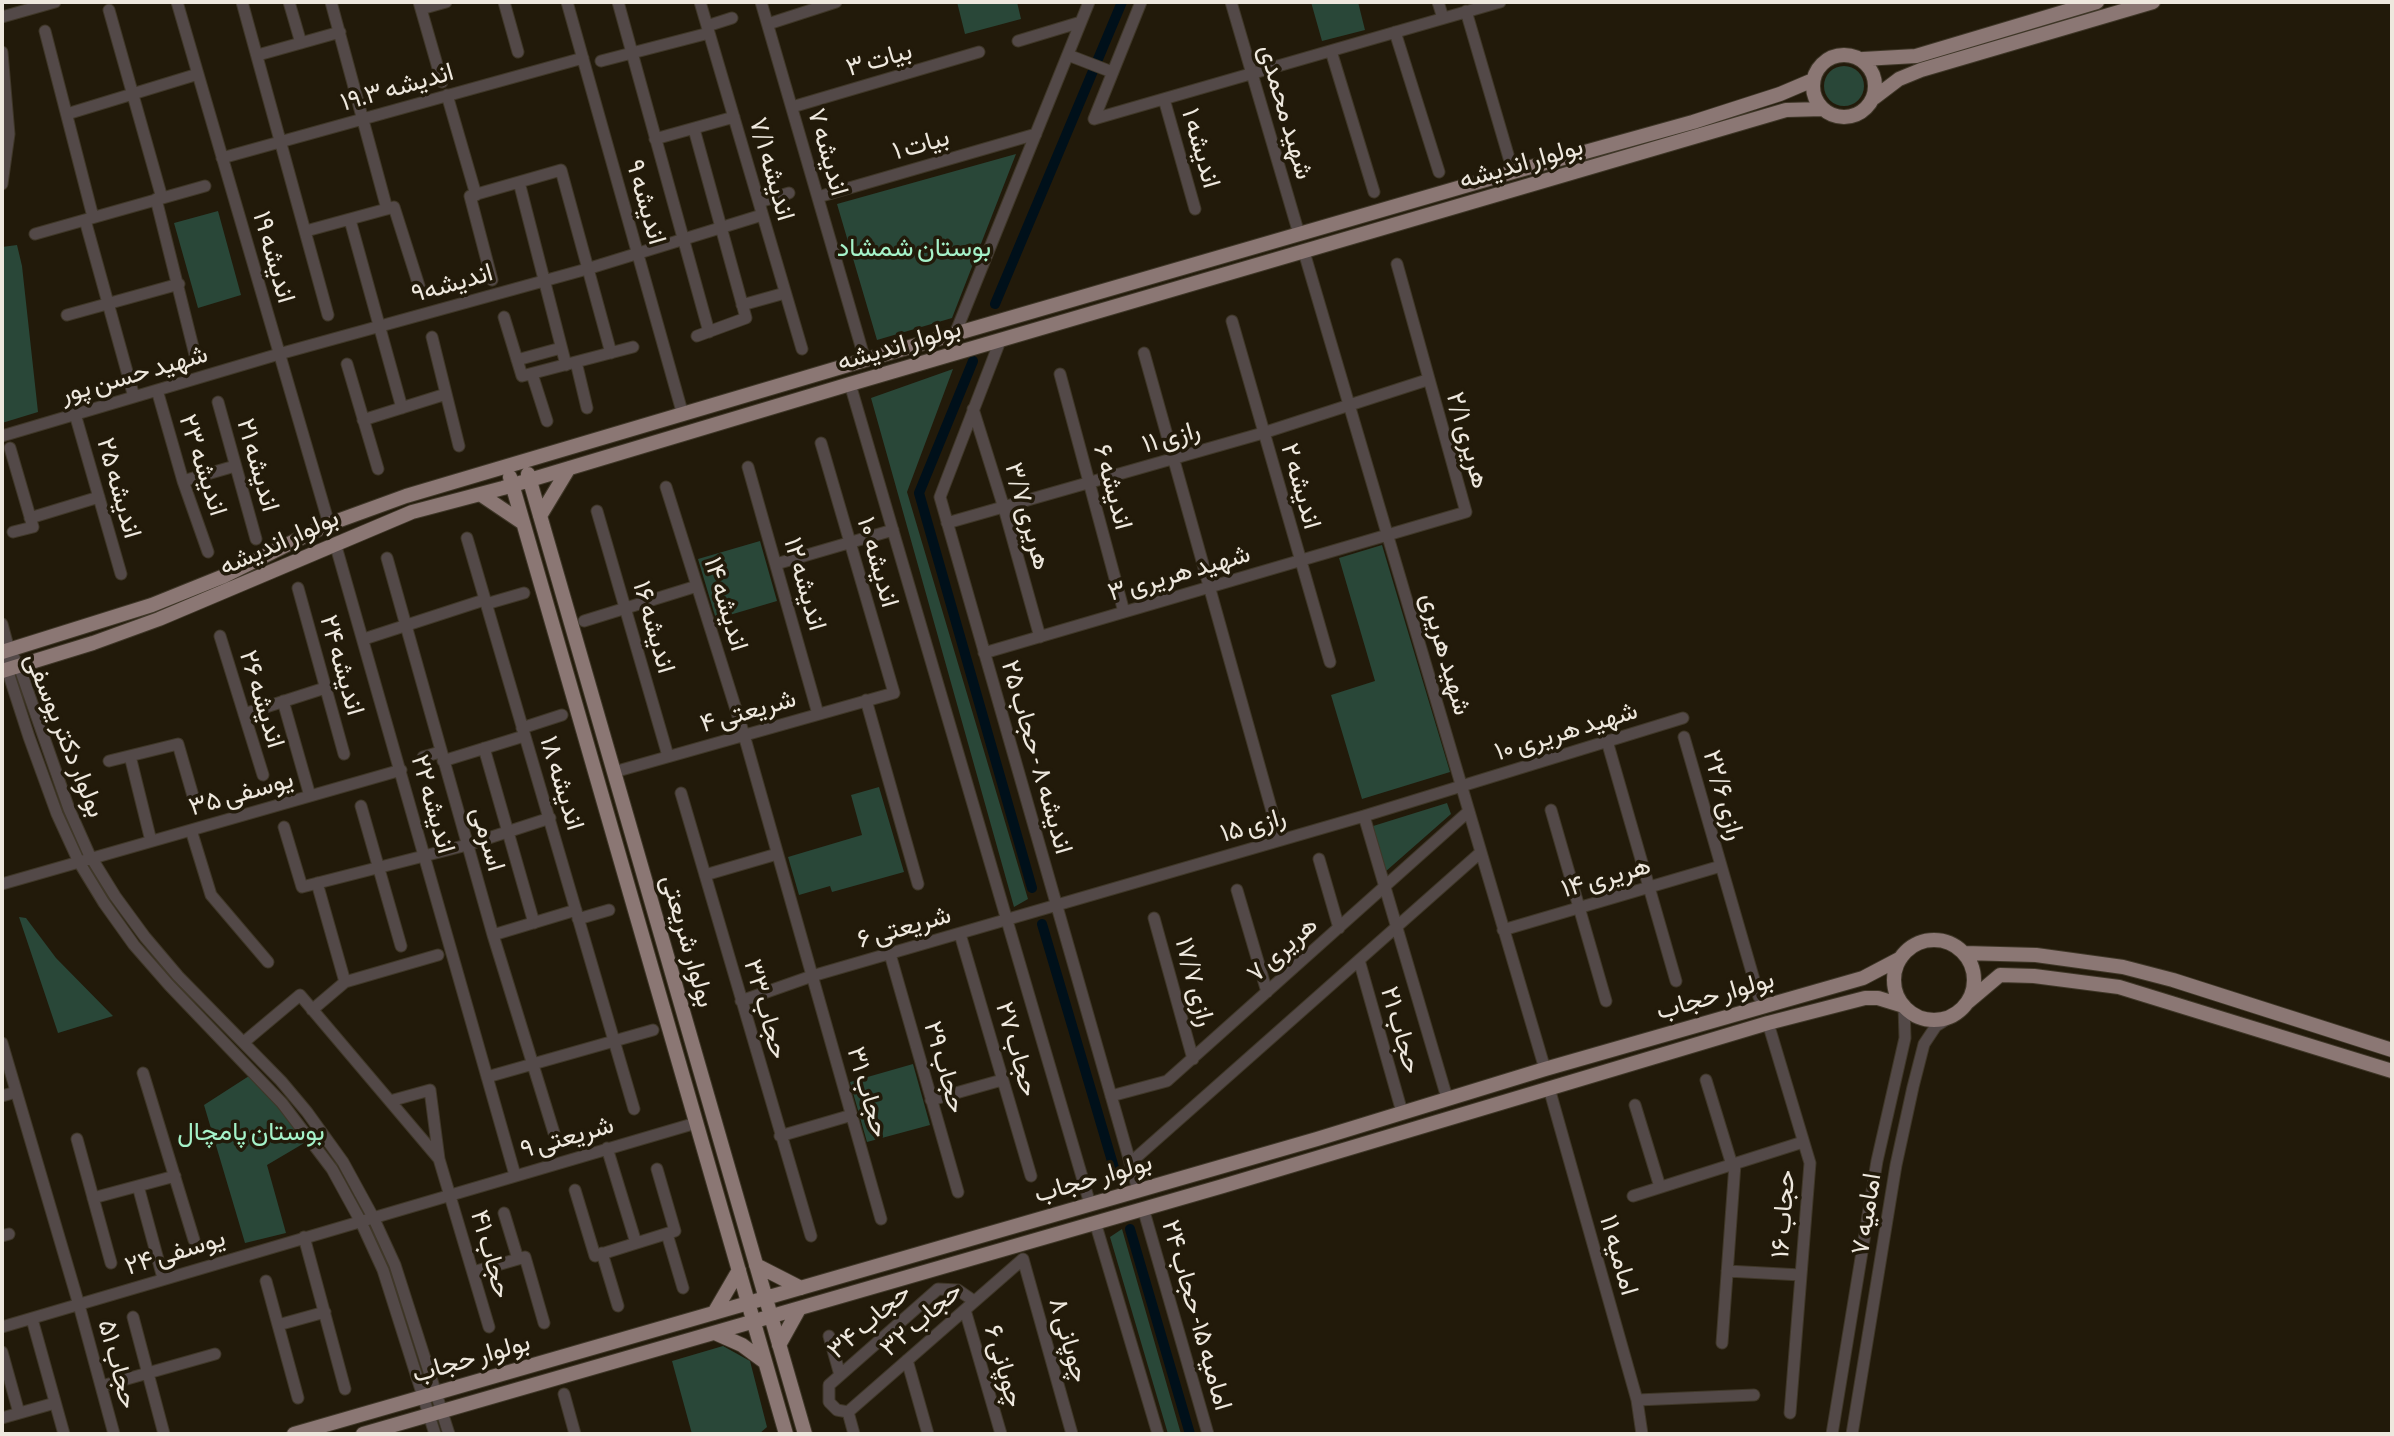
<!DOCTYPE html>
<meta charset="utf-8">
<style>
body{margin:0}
#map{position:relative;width:2394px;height:1436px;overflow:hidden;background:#221a0a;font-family:"Asap Condensed",sans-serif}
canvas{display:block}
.frame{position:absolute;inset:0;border:4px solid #eee8de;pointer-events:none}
</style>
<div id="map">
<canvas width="2394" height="1436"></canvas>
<div class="frame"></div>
</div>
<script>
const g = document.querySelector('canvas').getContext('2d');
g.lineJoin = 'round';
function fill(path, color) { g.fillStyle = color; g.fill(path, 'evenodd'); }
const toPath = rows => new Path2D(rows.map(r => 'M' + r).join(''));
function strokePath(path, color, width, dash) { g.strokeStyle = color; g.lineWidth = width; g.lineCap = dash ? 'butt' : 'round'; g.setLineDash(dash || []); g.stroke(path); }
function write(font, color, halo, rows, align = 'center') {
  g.font = font + ' "Asap Condensed",Vazirmatn,sans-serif'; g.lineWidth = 7; g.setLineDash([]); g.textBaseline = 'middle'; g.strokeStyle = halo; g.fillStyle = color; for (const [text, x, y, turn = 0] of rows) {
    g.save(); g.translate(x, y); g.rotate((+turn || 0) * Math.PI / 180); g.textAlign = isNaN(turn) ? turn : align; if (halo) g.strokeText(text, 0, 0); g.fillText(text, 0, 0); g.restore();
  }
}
const green = toPath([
 [957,2,1017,2,1021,19,965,34],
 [1311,2,1358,2,1365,30,1322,41],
 '1824 86a20 20 0 1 1 40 0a20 20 0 1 1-40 0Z',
 [1016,154,952,318,877,340,837,204],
 [218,211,241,295,198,308,174,223],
 [17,245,22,266,38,412,2,423,2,247],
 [953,369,907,492,1028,899,1014,907,871,398],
 [760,541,777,601,716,619,698,559],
 [1382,545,1450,772,1362,799,1331,695,1375,681,1339,558],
 [879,787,904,872,832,892,830,886,799,895,788,857,862,835,851,795],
 [1447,803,1451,814,1385,872,1370,827],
 [19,917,26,918,56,958,113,1016,58,1033],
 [913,1064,930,1125,867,1142,850,1082],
 [249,1076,282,1110,306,1142,267,1165,286,1233,245,1243,204,1105],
 [1122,1229,1181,1434,1168,1434,1110,1237],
 [723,1346,750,1361,767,1427,759,1434,692,1434,672,1361]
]);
const canal = toPath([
 [995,304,1122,2],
 [973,361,919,493,1032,888],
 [1042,924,1117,1178],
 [1130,1229,1190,1434]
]);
const minor = toPath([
 [177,2,329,524],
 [242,2,328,315],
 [289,2,301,43],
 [331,2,387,209],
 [419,2,442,82],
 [504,2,518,52],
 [567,2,683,415],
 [618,2,709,332],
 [700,2,802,349],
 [761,2,865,360],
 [1231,2,1299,234],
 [1438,2,1443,18],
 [421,9,446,2],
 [109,10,162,198],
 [1466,11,1509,158],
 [2,17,55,2],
 [768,24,836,2],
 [707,26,732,18],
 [45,31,93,217],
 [1395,32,1439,172],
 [1018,41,1081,22],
 [1331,51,1374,192],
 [2,52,9,134,2,184],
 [258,55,340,32],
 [1068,55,1112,72],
 [601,61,709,33],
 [447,95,476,195],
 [1164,99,1195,209],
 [792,107,979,52],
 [67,114,198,74],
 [1094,119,1500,2],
 [1094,119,1141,2],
 [694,129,746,318,697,336],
 [655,139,734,117],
 [222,158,583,58],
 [519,182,566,365],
 [818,197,1036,134],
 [156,199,195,355],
 [759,202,789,193],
 [85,220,134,397],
 [350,220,402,408],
 [306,231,394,207,420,289],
 [35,234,205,186],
 [1304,252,1545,1069],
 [492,280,470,196,561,170,611,353],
 [742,305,785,293],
 [67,315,179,284],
 [504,317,522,376,633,347],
 [1232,321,1330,662],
 [955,334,1089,2],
 [432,337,459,446],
 [1000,341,940,497,1138,1190],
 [1144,353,1280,840],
 [517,360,561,348],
 [576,362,587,408],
 [347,364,378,469],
 [532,374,547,421],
 [1060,374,1124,612],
 [850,384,1090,1204],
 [157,390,183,481,208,552],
 [218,402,256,539],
 [973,409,1004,508,1040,637],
 [75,414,121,574],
 [363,420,446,394],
 [2,436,279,354,587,269,762,215],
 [10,448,33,527,13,532],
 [748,467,818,714],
 [183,481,235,466],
 [666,487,744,735,881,1219],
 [597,511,668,756],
 [30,518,99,497],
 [947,523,1263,433,1427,380],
 [467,538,634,1109],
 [335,543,515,1175],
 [387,558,493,935,554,1133],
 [776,564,893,530],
 [298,588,344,754],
 [486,604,524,593],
 [584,621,697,586],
 [2,624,9,650,19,666,69,809,89,854,115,896,145,937,178,976,281,1081,307,1112,343,1162,373,1217,395,1265,449,1434],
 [220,636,263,775],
 [364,639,484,600],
 [984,653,1466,512,1397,264],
 [8,662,7,669,29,737,57,814,79,862,104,903,134,945,169,985,282,1103,332,1169,361,1222,383,1270,435,1434],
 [866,700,918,884],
 [283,701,310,796],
 [244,714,325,688],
 [522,728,562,715],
 [1684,737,1759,997],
 [1607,741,1676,981],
 [484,748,534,923],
 [130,756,151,841],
 [423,757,440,752],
 [109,761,178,744,193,796],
 [443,761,524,736],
 [614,772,894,693,821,443],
 [681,793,811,1236],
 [361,806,401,946],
 [1551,810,1606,1001],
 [1364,816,1447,1098],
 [284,827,302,887,467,845,550,818],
 [191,830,211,895,268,962],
 [1319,859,1339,928],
 [705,875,777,854],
 [317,883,345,982],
 [2,884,401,770],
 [1237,890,1267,992],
 [1154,918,1193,1059],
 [578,919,609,910],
 [1503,930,1721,866],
 [960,934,1031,1176],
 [493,935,576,910],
 [890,954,958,1192],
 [1359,960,1402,1112],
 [741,1001,812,976,1364,816,1683,718],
 [312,1010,345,982,438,955],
 [1768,1023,1810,1163,1790,1413],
 [244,1042,300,995,439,1159,489,1327],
 [2,1043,79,1305,114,1434],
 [143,1073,194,1240],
 [487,1077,653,1030],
 [1706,1080,1732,1165],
 [1549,1088,1637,1400,1642,1434],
 [2,1096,16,1092],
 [1111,1096,1167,1081,1469,811],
 [931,1100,1002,1080],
 [390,1101,430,1090,439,1159],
 [1635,1105,1660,1187],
 [780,1136,852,1115],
 [77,1139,111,1263],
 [607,1148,636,1243],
 [1130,1163,1481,852],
 [138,1186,163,1278],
 [575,1190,595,1256,675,1231,657,1169],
 [1633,1196,1803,1142],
 [93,1198,175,1176],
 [1143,1208,1208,1434],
 [504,1213,518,1259],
 [1095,1222,1158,1434],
 [667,1234,683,1288],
 [2,1236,9,1234],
 [304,1237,345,1389],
 [602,1253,618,1306],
 [1727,1271,1801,1275],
 [473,1272,525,1257,544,1323],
 [266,1281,298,1398],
 [965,1310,1001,1434],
 [133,1317,164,1434],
 [32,1319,64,1434],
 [278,1325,325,1312],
 [2,1327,696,1123],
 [829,1336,840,1375],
 [1722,1343,1735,1164],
 [2,1352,19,1413],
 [907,1360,928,1434],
 [102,1386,215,1354],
 [564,1394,575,1434],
 [1637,1400,1754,1395],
 [848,1412,1023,1259,1072,1434],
 [848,1412,837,1410,829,1402,829,1385,938,1289,958,1290,974,1301],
 [848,1412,854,1434],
 [2,1418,55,1403],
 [1832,1434,1877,1161,1905,1038,1904,1006],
 [1852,1434,1896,1165,1913,1087,1924,1044,1936,1026,1952,1016]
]);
const major = toPath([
 '1813 86a31 31 0 1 1 62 0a31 31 0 1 1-62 0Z',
 [1863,59,1916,56,2097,2],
 [1874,98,1899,79,1921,70,2153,2],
 [528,474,805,1434],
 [510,477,786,1434],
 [480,494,523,523],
 [540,516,569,468],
 [2,652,152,605,224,576,329,524,406,496,865,360,1513,172,1693,122,1780,94,1813,80],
 [2,671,93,643,159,619,412,512,503,488,850,384,1786,110,1823,109],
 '1894 980a40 40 0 1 1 80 0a40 40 0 1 1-80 0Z',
 [1964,953,2036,955,2123,967,2173,980,2392,1050],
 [1968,1002,2000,975,2034,976,2119,987,2392,1071],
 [756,1265,801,1288],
 [714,1313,739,1270],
 [715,1333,742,1345,765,1362],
 [779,1345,799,1309],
 [294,1434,1317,1139,1545,1069,1863,978,1901,958],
 [363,1434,1223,1186,1768,1023,1865,998,1878,998,1904,1006]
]);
const streetNames = [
 ["بیات ۳",879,59,-16],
 ["اندیشه ۱۹.۳",397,87,-16],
 ["شهید محمدی",1286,112,74],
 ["بیات ۱",921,144,-16],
 ["اندیشه ۱",1201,148,74],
 ["اندیشه ۷",828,152,74],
 ["بولوار اندیشه",1521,163,-16],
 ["اندیشه ۷/۱",772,169,74],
 ["اندیشه ۹",646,202,74],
 ["اندیشه ۱۹",274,257,74],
 ["اندیشه۹",452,283,-16],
 ["بولوار اندیشه",899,345,-16],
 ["شهید حسن پور",134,374,-16],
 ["رازی ۱۱",1171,437,-16],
 ["هریری ۲/۱",1468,440,74],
 ["اندیشه ۲۳",203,465,72],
 ["اندیشه ۲۱",258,465,74],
 ["اندیشه ۲",1301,486,74],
 ["اندیشه ۶",1113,487,75],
 ["اندیشه ۲۵",119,488,74],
 ["هریری ۳/۷",1028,516,74],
 ["بولوار اندیشه",279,542,-24],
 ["اندیشه ۱۰",878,562,74],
 ["شهید هریری ۳",1179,573,-16],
 ["اندیشه ۱۲",805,584,74],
 ["اندیشه ۱۴",726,604,73],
 ["اندیشه ۱۶",654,627,74],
 ["شهید هریری",1446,654,74],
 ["اندیشه ۲۴",342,665,74],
 ["اندیشه ۲۶",262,699,73],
 ["شریعتی ۴",748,711,-16],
 ["شهید هریری ۱۰",1566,731,-17],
 ["بولوار دکتر یوسفی",65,735,68],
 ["اندیشه ۸ - حجاب ۲۵",1037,757,74],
 ["اندیشه ۱۸",562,783,73],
 ["یوسفی ۳۵",241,793,-16],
 ["رازی ۲۲/۶",1724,795,74],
 ["اندیشه ۲۲",433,804,74],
 ["رازی ۱۵",1253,825,-16],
 ["اسرمی",488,839,74],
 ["هریری ۱۴",1606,877,-16],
 ["شریعتی ۶",904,927,-16],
 ["بولوار شریعتی",688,941,74],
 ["هریری ۷",1282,949,-42],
 ["رازی ۱۷/۷",1195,982,75],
 ["بولوار حجاب",1715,995,-16],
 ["حجاب ۳۳",766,1009,74],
 ["حجاب ۲۱",1401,1030,74],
 ["حجاب ۲۷",1017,1049,74],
 ["حجاب ۲۹",945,1067,74],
 ["حجاب ۳۱",868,1092,74],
 ["شریعتی ۹",567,1137,-16],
 ["بولوار حجاب",1093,1178,-16],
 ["حجاب ۱۶",1783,1214,-86],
 ["امامیه ۷",1866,1214,-81],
 ["یوسفی ۲۴",175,1252,-17],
 ["حجاب ۴۱",491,1254,74],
 ["امامیه ۱۱",1619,1255,74],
 ["امامیه ۱۵- حجاب ۲۴",1197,1315,74],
 ["حجاب ۳۲",921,1319,-41],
 ["حجاب ۳۴",869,1321,-41],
 ["چوپانی ۸",1069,1340,74],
 ["بولوار حجاب",471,1358,-16],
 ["حجاب ۵۱",118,1364,75],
 ["چوپانی ۶",1004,1366,74]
];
const parkNames = [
 ["بوستان شمشاد",914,248],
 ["بوستان پامچال",251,1132]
];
fill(green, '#294738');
strokePath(canal, '#00101a', 10);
strokePath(minor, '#3f3728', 13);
strokePath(major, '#3f3728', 16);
strokePath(minor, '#534948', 11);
strokePath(major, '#8b7774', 14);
write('26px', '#eee8de', '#221a0a', streetNames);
write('26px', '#a5f2c9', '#221a0a', parkNames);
</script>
